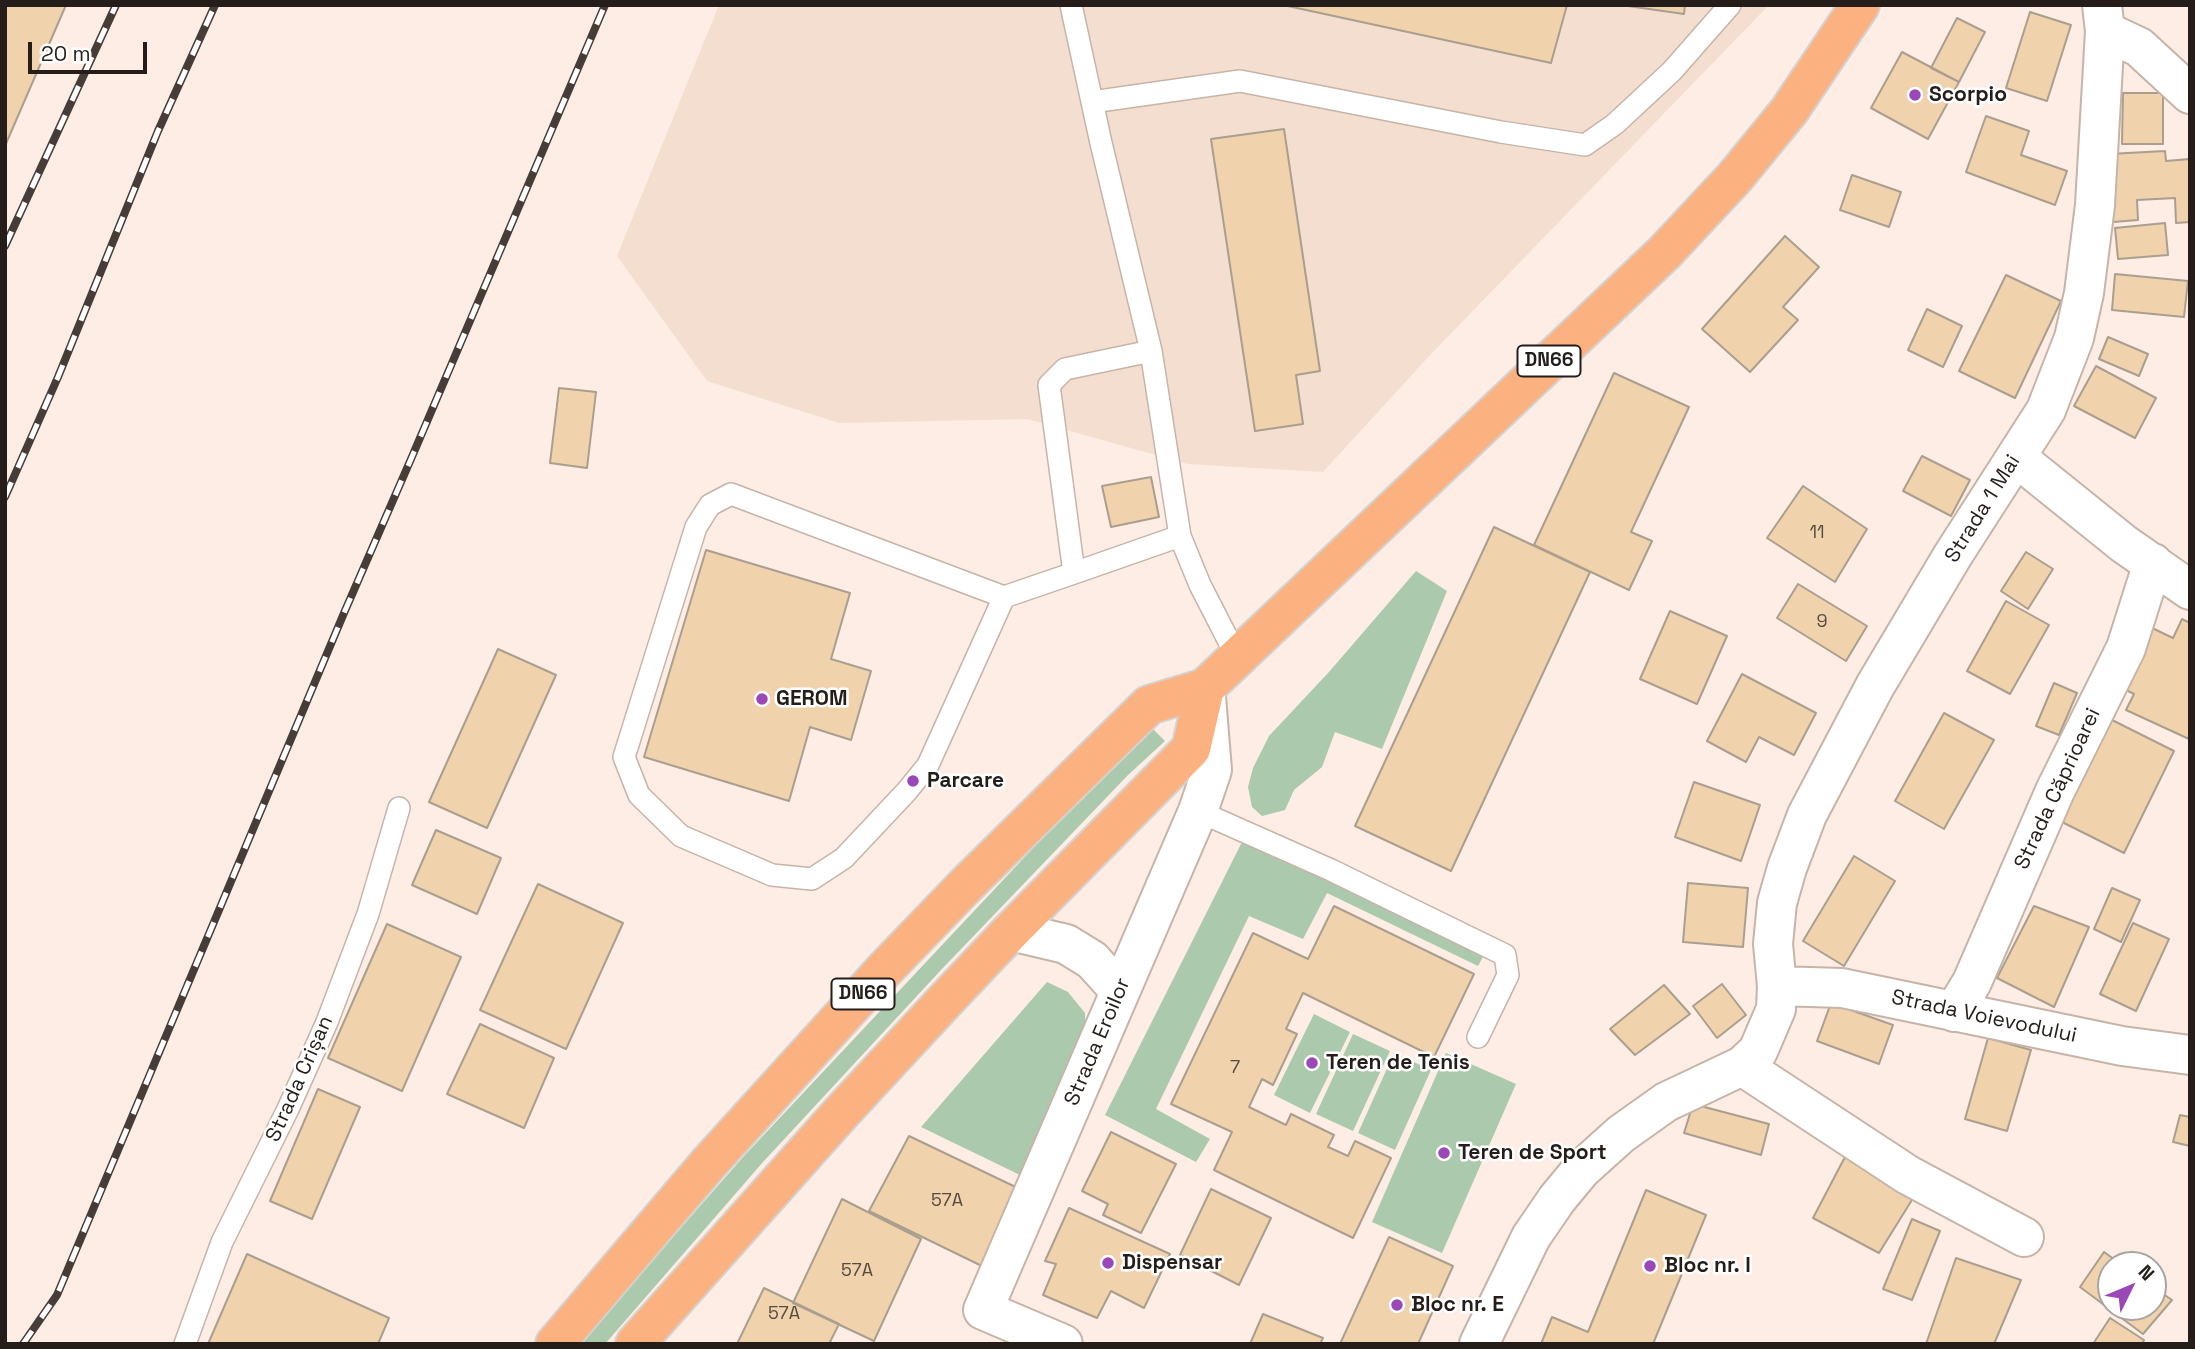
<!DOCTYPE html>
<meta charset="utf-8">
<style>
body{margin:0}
#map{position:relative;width:2195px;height:1349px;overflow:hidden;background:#fdede4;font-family:"Space Grotesk",sans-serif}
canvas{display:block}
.frame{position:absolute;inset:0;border:7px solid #241d19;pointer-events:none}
.north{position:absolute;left:2097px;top:1251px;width:70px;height:70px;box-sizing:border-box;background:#fff;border:2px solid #a7a5a3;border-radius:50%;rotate:47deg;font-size:19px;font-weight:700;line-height:28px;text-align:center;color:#241d19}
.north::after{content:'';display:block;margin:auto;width:24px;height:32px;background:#9a48b7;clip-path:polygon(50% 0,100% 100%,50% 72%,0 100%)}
.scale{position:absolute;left:28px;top:42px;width:119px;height:32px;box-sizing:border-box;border:4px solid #241d19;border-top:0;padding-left:9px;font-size:21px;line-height:24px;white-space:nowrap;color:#241d19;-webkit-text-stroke:5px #fff;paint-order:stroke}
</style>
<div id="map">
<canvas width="2195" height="1349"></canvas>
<div class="frame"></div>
<div class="north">N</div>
<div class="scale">20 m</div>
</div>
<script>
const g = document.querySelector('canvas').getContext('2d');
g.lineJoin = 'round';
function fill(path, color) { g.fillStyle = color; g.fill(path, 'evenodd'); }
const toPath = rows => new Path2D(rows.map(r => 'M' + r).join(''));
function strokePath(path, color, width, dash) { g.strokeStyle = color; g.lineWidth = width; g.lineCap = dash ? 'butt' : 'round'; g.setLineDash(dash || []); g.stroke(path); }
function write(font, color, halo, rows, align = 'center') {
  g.font = font + ' "Space Grotesk",sans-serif'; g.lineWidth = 5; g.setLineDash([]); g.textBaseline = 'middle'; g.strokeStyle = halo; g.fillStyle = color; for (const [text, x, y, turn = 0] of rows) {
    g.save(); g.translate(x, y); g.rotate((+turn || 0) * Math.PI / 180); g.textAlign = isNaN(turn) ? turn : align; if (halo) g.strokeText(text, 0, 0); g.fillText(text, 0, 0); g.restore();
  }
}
const industrial = toPath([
 [719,5,1769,5,1431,354,1323,472,1188,464,1027,419,839,423,707,381,617,256]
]);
const green = toPath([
 [1416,571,1447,591,1382,749,1335,732,1322,767,1294,790,1285,810,1262,816,1252,807,1248,787,1253,768,1269,736,1329,672],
 [1151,727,1165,741,1128,775,941,970,763,1162,605,1344,579,1344,744,1156,1113,763],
 [1244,838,1485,953,1478,966,1327,893,1303,939,1249,916,1156,1109,1210,1139,1196,1162,1105,1115],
 [1047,982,1068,992,1085,1013,1085,1040,1020,1175,921,1127],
 [1314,1014,1350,1032,1310,1113,1274,1095],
 [1353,1034,1390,1051,1353,1131,1316,1114],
 [1394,1053,1431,1070,1395,1150,1358,1133],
 [1446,1053,1516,1084,1442,1253,1372,1222]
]);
const building = toPath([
 [5,5,66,5,5,146,5,5],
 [1283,5,1567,5,1551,63,1283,5],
 [1621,5,1685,5,1684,14,1621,5],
 [2030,12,2071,25,2047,101,2006,88,2030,12],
 [1957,18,1985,32,1959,82,1931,68,1957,18],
 [1902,52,1959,82,1928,139,1871,108,1902,52],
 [2123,93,2163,93,2163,144,2122,144,2123,93],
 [1986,116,2029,131,2021,155,2067,171,2055,205,1966,172,1986,116],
 [1284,129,1320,371,1296,375,1303,424,1255,431,1211,139,1284,129],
 [2165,151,2166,161,2190,159,2190,222,2176,223,2175,198,2137,200,2138,220,2113,222,2109,154,2165,151],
 [1852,175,1901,192,1889,227,1840,210,1852,175],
 [2165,223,2168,255,2118,259,2115,228,2165,223],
 [1785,236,1819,267,1783,307,1798,320,1750,372,1702,329,1785,236],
 [2115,274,2188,281,2184,317,2112,310,2115,274],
 [2006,275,2061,301,2015,398,1959,371,2006,275],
 [1927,309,1962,326,1943,367,1908,350,1927,309],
 [2108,337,2148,354,2139,376,2099,359,2108,337],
 [2096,366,2156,398,2135,438,2074,406,2096,366],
 [1614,373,1689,407,1631,532,1652,541,1629,590,1534,545,1614,373],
 [559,388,596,392,587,468,550,463,559,388],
 [1922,456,1970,480,1951,516,1903,491,1922,456],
 [1151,477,1159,517,1111,527,1102,486,1151,477],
 [1803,486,1867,529,1835,582,1767,538,1803,486],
 [1494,527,1590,572,1451,871,1355,826,1494,527],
 [706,550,850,593,831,659,871,671,851,740,810,727,789,801,644,757,706,550],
 [2026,552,2053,569,2028,609,2001,591,2026,552],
 [1798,584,1867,626,1846,661,1777,618,1798,584],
 [2006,601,2049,625,2010,694,1967,671,2006,601],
 [1670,611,1727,636,1697,704,1640,679,1670,611],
 [2182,619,2190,623,2189,739,2126,710,2134,694,2124,689,2152,628,2173,638,2182,619],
 [498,649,556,675,487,828,429,802,498,649],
 [1742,674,1816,713,1794,755,1759,737,1746,762,1707,741,1742,674],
 [2054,683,2077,693,2059,735,2036,726,2054,683],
 [1944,713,1994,740,1944,829,1895,801,1944,713],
 [2110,719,2174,751,2124,853,2060,821,2110,719],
 [1694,782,1760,805,1741,861,1675,837,1694,782],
 [436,830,501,858,477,914,412,885,436,830],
 [1854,856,1895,881,1844,966,1803,941,1854,856],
 [1688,883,1748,888,1743,947,1683,942,1688,883],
 [538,884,623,923,566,1049,480,1010,538,884],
 [2112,888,2140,900,2121,942,2094,929,2112,888],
 [1334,906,1474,974,1434,1057,1303,993,1286,1029,1297,1034,1273,1085,1262,1079,1249,1107,1286,1125,1291,1114,1334,1135,1328,1147,1348,1156,1355,1141,1391,1158,1353,1238,1214,1170,1232,1132,1171,1104,1253,933,1308,959,1334,906],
 [2034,906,2089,927,2054,1007,1997,978,2034,906],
 [2133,923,2169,939,2136,1011,2100,994,2133,923],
 [387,924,461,957,402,1091,328,1058,387,924],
 [1722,984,1746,1015,1717,1038,1693,1006,1722,984],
 [1664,985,1690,1014,1635,1055,1610,1029,1664,985],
 [1831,1003,1893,1025,1879,1064,1817,1041,1831,1003],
 [480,1024,554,1058,524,1128,447,1094,480,1024],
 [1988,1038,2031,1050,2007,1131,1965,1119,1988,1038],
 [318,1089,360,1107,312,1219,270,1201,318,1089],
 [1693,1104,1769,1124,1761,1155,1684,1133,1693,1104],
 [2180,1115,2190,1117,2190,1146,2173,1142,2180,1115],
 [1111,1132,1176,1164,1141,1233,1103,1215,1108,1204,1082,1191,1111,1132],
 [909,1136,1024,1191,988,1269,869,1211,909,1136],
 [1846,1155,1915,1195,1879,1253,1813,1218,1846,1155],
 [1211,1189,1271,1218,1239,1285,1180,1255,1211,1189],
 [1646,1190,1706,1215,1653,1344,1541,1344,1552,1317,1588,1332,1646,1190],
 [842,1199,921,1239,874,1341,793,1303,842,1199],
 [1069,1208,1170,1254,1144,1308,1111,1291,1097,1318,1043,1295,1056,1264,1045,1261,1069,1208],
 [1912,1219,1940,1231,1912,1300,1883,1289,1912,1219],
 [1389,1237,1453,1266,1418,1344,1340,1344,1389,1237],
 [2104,1252,2122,1265,2111,1265,2111,1307,2153,1307,2153,1287,2172,1300,2143,1334,2080,1287,2104,1252],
 [247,1254,389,1318,378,1344,208,1344,247,1254],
 [1956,1258,2021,1280,1994,1344,1926,1344,1956,1258],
 [764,1288,839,1324,829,1344,737,1344,764,1288],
 [1263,1314,1323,1338,1320,1344,1250,1344,1263,1314],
 [2110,1318,2144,1340,2142,1344,2093,1344,2110,1318]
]);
const lane = toPath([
 [1071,5,1101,143,1151,351,1180,536],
 [1092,102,1240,81,1501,132,1585,145,1615,124,1672,71,1730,5],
 [1074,573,1180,536,1200,585,1237,657],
 [1004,597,928,765,907,791,844,858,812,879,772,875,681,836,639,795,624,757,696,527,710,505,731,494,1004,597,1074,573,1049,385,1065,369,1151,351],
 [1198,811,1331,870,1505,955,1508,975,1478,1037],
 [185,1344,222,1242,288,1109,327,1022,368,914,399,808]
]);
const street = toPath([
 [2105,31,2139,47,2190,94],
 [2016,457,2124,544,2190,590],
 [1011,931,1066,944,1092,960,1120,991],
 [1777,986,1842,988,2122,1046,2190,1055],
 [1954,1012,1972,982,2055,791,2126,648,2153,563],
 [1742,1066,1908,1175,2024,1237],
 [1063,1344,983,1310,1198,811,1212,770,1206,697],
 [1479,1344,1531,1237,1557,1199,1581,1170,1621,1134,1666,1102,1742,1066,1758,1051,1776,1009,1777,986,1773,944,1777,903,1787,868,1807,815,1875,686,1953,555,2046,410,2074,338,2084,293,2095,205,2105,31,2102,5]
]);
const primary = toPath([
 [555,1344,708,1164,885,969,966,885,1149,705,1205,688,1665,252,1735,177,1789,111,1860,5],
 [635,1344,840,1114,941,1005,1011,931,1191,749,1205,688]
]);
const rail = toPath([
 [5,246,116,5],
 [5,497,58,377,158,131,215,5],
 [23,1344,57,1295,344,613,411,459,605,5]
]);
const markers = [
 [1915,95,7,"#9a48b7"],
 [762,699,7,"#9a48b7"],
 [913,781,7,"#9a48b7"],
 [1312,1063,7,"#9a48b7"],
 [1444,1153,7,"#9a48b7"],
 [1108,1263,7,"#9a48b7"],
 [1650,1266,7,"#9a48b7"],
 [1397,1305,7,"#9a48b7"]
];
const numberNames = [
 ["11",1817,533],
 ["9",1822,622],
 ["7",1235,1068],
 ["57A",947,1201],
 ["57A",857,1271],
 ["57A",784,1314]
];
const shields = [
 [1549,361,63],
 [863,994,63]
];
const shieldNames = [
 ["DN66",1549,361],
 ["DN66",863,994]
];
const poiNames = [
 ["Scorpio",1929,95],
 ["GEROM",776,699],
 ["Parcare",927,781],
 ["Teren de Tenis",1326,1063],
 ["Teren de Sport",1458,1153],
 ["Dispensar",1122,1263],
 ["Bloc nr. I",1664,1266],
 ["Bloc nr. E",1411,1305]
];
const streetNames = [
 ["Strada 1 Mai",1983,509,-58],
 ["Strada Căprioarei",2058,789,-65],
 ["Strada Voievodului",1984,1017,12],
 ["Strada Eroilor",1098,1042,-67],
 ["Strada Crișan",300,1079,-66]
];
fill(industrial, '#f4ded0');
fill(green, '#abc9ac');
fill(building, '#f0d3ad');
strokePath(building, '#aa9e8e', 2);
strokePath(lane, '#c6b4a8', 24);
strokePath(street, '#c6b4a8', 42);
strokePath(primary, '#d3d2d1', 42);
strokePath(lane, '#fff', 21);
strokePath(street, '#fff', 38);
strokePath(primary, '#fcb280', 38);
strokePath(rail, '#463d38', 8);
strokePath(rail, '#fff', 5, [16]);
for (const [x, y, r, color] of markers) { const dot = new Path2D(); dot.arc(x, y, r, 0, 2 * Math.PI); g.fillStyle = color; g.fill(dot); strokePath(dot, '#fff', 2.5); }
write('18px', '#574a3e', null, numberNames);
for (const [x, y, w] of shields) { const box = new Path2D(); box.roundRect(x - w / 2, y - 15.5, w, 31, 5); g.fillStyle = '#fff'; g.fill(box); strokePath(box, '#241d19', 2); }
write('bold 19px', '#241d19', null, shieldNames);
write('bold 21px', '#241d19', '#fff', poiNames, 'left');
write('21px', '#241d19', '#fff', streetNames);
</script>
